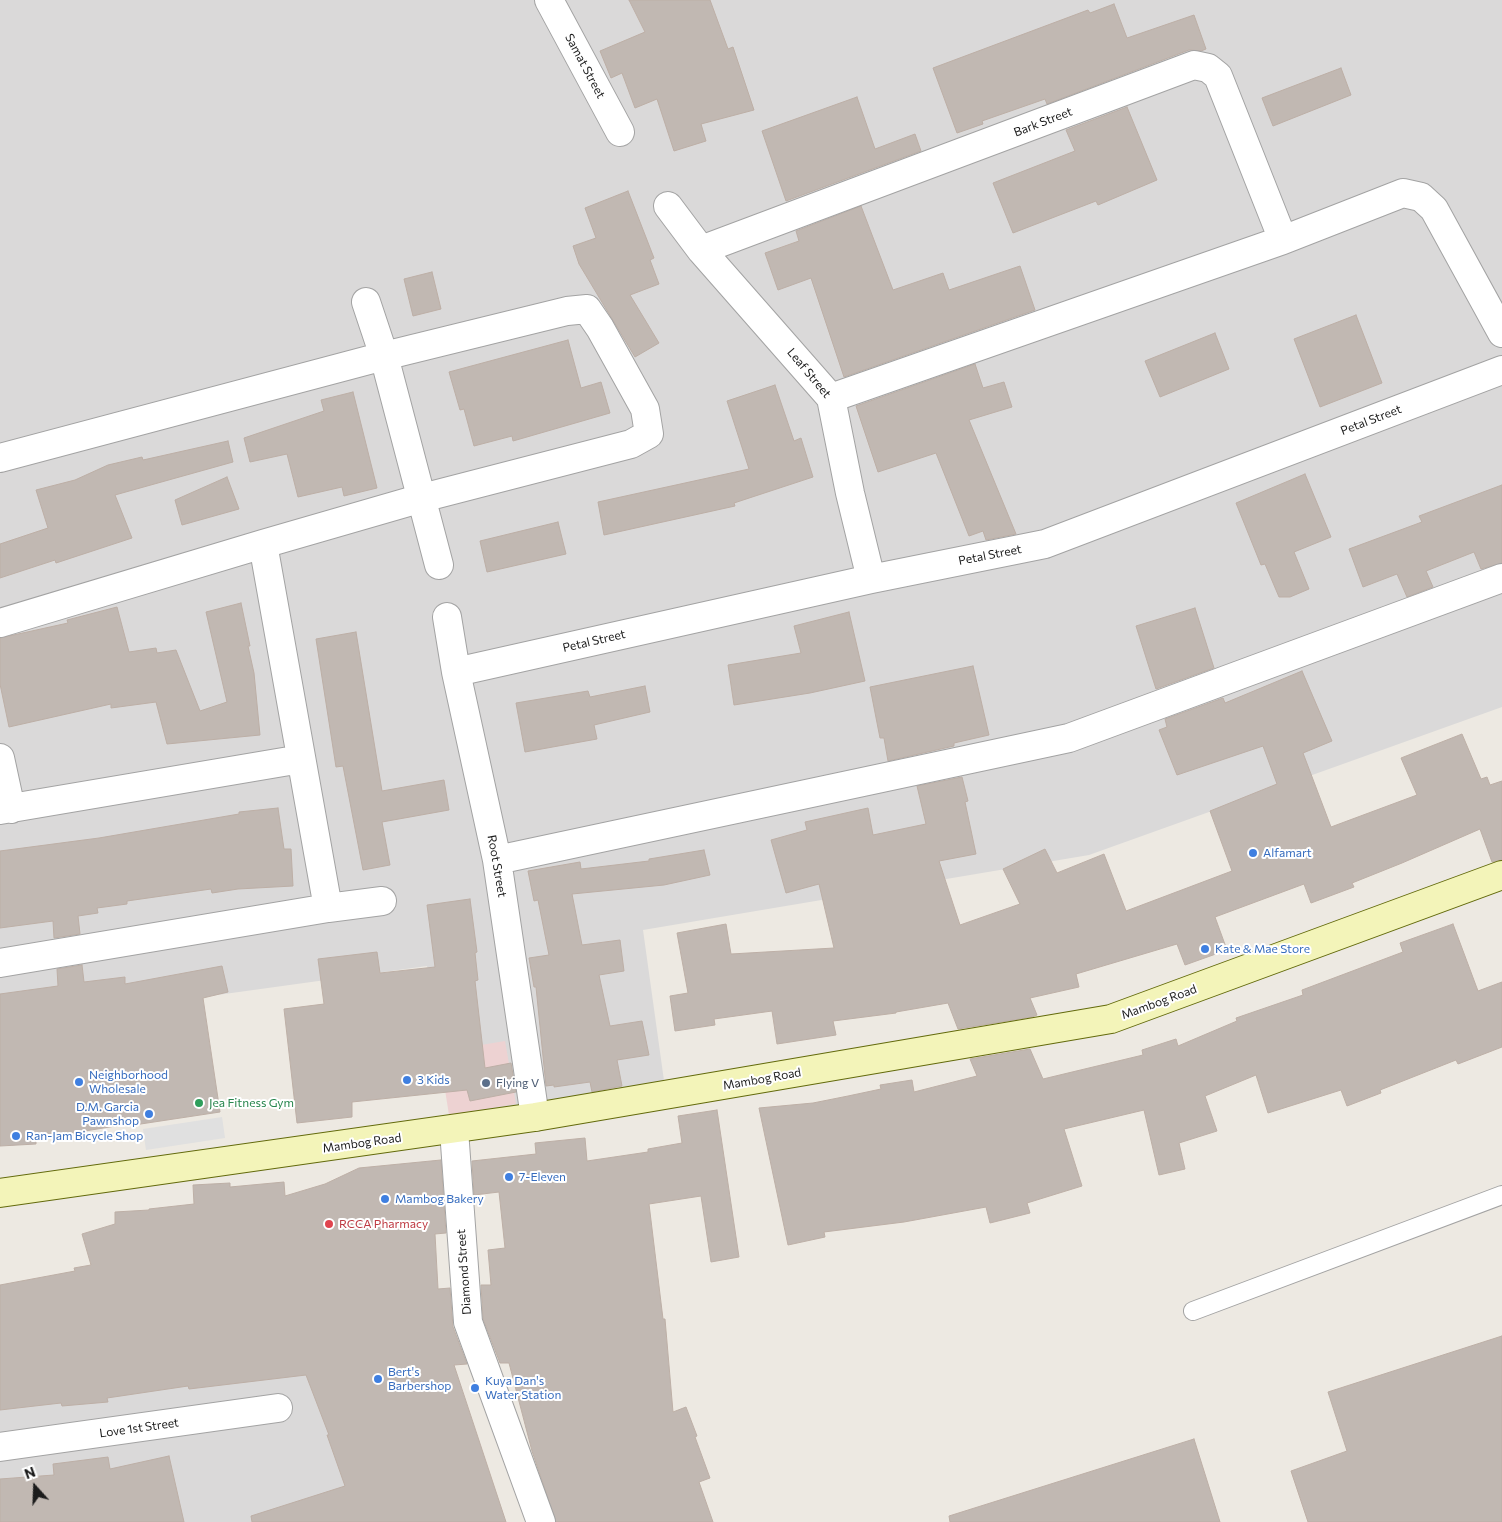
<!DOCTYPE html>
<style>
body{margin:0}
#map{position:relative;width:1502px;height:1522px;overflow:hidden;background:#ede9e2;font-family:Commissioner,sans-serif}
canvas{display:block}
.north{position:absolute;left:10px;top:1462px;width:50px;height:50px;-webkit-text-stroke:4px #fff;paint-order:stroke;rotate:340deg;font-size:14px;font-weight:700;line-height:20px;text-align:center;color:#1c1c1c}
.north::after{content:'';display:block;margin:auto;width:18px;height:22px;background:#1c1c1c;clip-path:polygon(50% 0,100% 100%,50% 72%,0 100%)}
</style>
<div id="map">
<canvas width="1502" height="1522"></canvas>
<div class="north">N</div>
</div>
<script>
const g = document.querySelector('canvas').getContext('2d');
g.lineJoin = 'round';
function fill(path, color) { g.fillStyle = color; g.fill(path, 'evenodd'); }
const toPath = rows => new Path2D(rows.map(r => 'M' + r).join(''));
function strokePath(path, color, width, dash) { g.strokeStyle = color; g.lineWidth = width; g.lineCap = dash ? 'butt' : 'round'; g.setLineDash(dash || []); g.stroke(path); }
function write(font, color, halo, rows, align = 'center') {
  g.font = font + ' Commissioner,sans-serif'; g.lineWidth = 4; g.setLineDash([]); g.textBaseline = 'middle'; g.strokeStyle = halo; g.fillStyle = color; for (const [text, x, y, turn = 0] of rows) {
    g.save(); g.translate(x, y); g.rotate((+turn || 0) * Math.PI / 180); g.textAlign = isNaN(turn) ? turn : align; if (halo) g.strokeText(text, 0, 0); g.fillText(text, 0, 0); g.restore();
  }
}
const residential = toPath([
 [0,0,1502,0,1502,707,1089,855,643,930,666,1095,462,1128,427,966,0,1025],
 [284,1308,362,1522,0,1522,0,1342]
]);
const commercial = toPath([
 [505,1041,516,1104,449,1115,439,1052]
]);
const parking = toPath([
 [222,1117,225,1138,146,1150,143,1129]
]);
const building = toPath([
 [629,0,710,0,728,49,733,47,754,110,701,124,706,141,674,151,657,99,635,108,622,73,611,78,600,51,645,32,629,0],
 [1114,4,1127,38,1194,15,1206,49,1201,51,1189,50,1047,104,1045,99,982,121,983,124,957,133,933,68,1088,10,1090,13,1114,4],
 [1341,68,1351,95,1273,126,1262,98,1341,68],
 [857,97,875,149,915,134,921,151,786,201,762,131,857,97],
 [1127,107,1157,180,1098,205,1096,201,1013,233,993,183,1075,151,1066,130,1127,107],
 [628,191,654,258,650,260,659,284,630,295,659,343,635,357,579,264,573,246,596,238,585,208,628,191],
 [861,206,893,290,943,273,949,290,1020,266,1035,310,844,377,811,278,778,290,765,253,799,241,796,231,861,206],
 [432,272,441,309,413,316,404,279,432,272],
 [1356,315,1382,383,1320,407,1294,339,1356,315],
 [1215,333,1229,369,1160,397,1145,361,1215,333],
 [568,340,581,388,601,382,610,413,513,441,512,436,474,446,464,409,460,410,449,372,568,340],
 [975,364,983,388,1004,382,1012,407,969,420,1016,534,986,540,983,531,969,536,936,453,878,472,856,406,975,364],
 [775,385,794,441,801,438,813,477,734,503,735,506,604,535,598,502,749,469,727,401,775,385],
 [353,392,377,488,344,496,342,487,298,497,287,454,250,462,244,438,324,411,321,400,353,392],
 [228,441,233,462,115,495,132,538,56,563,55,560,0,578,0,544,48,528,36,490,75,480,108,465,142,457,143,460,228,441],
 [1305,474,1331,537,1294,552,1309,589,1290,597,1279,597,1265,564,1261,565,1236,503,1305,474],
 [227,477,239,509,182,525,175,500,227,477],
 [1502,485,1502,563,1481,569,1474,552,1426,571,1433,587,1407,597,1397,574,1363,587,1349,549,1422,522,1419,516,1502,485],
 [558,522,566,554,487,572,480,541,558,522],
 [241,603,250,646,248,646,254,673,260,735,167,744,156,702,111,708,111,704,9,727,0,684,0,638,68,623,67,620,117,607,129,652,156,648,157,653,176,650,200,711,227,702,206,612,241,603],
 [1195,608,1214,668,1156,689,1136,626,1195,608],
 [849,612,865,681,810,693,734,705,728,665,801,653,794,626,849,612],
 [356,632,382,791,444,780,449,810,382,822,390,865,363,870,343,766,336,767,316,639,356,632],
 [973,666,989,735,954,743,954,746,888,761,884,738,880,738,870,687,973,666],
 [1302,671,1332,741,1303,753,1331,827,1417,795,1401,758,1462,734,1481,779,1487,777,1490,785,1502,781,1502,860,1492,862,1480,829,1402,863,1352,883,1354,887,1311,903,1304,884,1215,917,1227,950,1185,965,1177,944,1076,974,1079,987,1030,998,1037,1015,1032,1017,958,1029,948,1003,896,1012,896,1013,833,1021,836,1035,777,1044,772,1011,714,1019,715,1025,675,1031,670,996,688,993,677,933,726,924,731,954,834,948,819,884,786,893,771,840,807,830,805,822,868,808,873,835,926,824,917,786,962,777,968,801,965,802,976,854,939,861,960,925,1020,904,1003,869,1045,849,1057,873,1104,854,1126,911,1232,871,1210,811,1277,784,1263,746,1177,775,1159,730,1167,727,1165,719,1223,698,1225,703,1302,671],
 [645,686,650,712,594,725,597,739,525,752,516,703,588,691,590,697,645,686],
 [278,808,284,849,291,849,293,886,238,889,212,893,211,889,127,901,127,904,97,908,98,913,78,916,80,934,54,938,53,921,0,928,0,851,99,838,239,814,239,812,278,808],
 [704,850,710,875,664,885,572,894,582,945,620,940,624,971,599,975,610,1026,642,1021,649,1055,617,1060,622,1086,592,1092,590,1082,554,1087,554,1085,546,1086,536,987,534,987,529,958,549,955,538,900,534,901,528,871,580,862,581,869,649,861,649,859,704,850],
 [470,899,477,952,475,953,478,980,475,981,485,1068,511,1063,516,1092,470,1101,467,1090,352,1102,352,1117,297,1123,284,1009,324,1004,318,959,377,952,380,973,435,967,427,905,470,899],
 [1453,924,1478,991,1502,982,1502,1047,1458,1064,1456,1060,1380,1090,1381,1093,1347,1106,1341,1090,1268,1113,1256,1075,1205,1096,1217,1131,1179,1143,1185,1169,1159,1175,1144,1110,1064,1129,1082,1186,1027,1203,1030,1213,990,1223,986,1207,904,1222,824,1232,825,1237,788,1245,759,1108,813,1103,848,1096,881,1089,880,1085,912,1080,914,1092,977,1076,970,1059,1030,1049,1043,1079,1143,1055,1142,1050,1176,1039,1178,1046,1237,1021,1236,1018,1303,995,1302,990,1403,952,1400,943,1453,924],
 [82,965,84,982,125,977,125,984,222,966,228,992,203,998,220,1112,134,1125,134,1123,36,1139,36,1144,0,1146,0,994,58,986,57,969,82,965],
 [717,1110,739,1257,711,1262,701,1196,649,1204,663,1319,665,1319,673,1412,686,1407,697,1436,695,1437,710,1478,699,1482,713,1522,556,1522,532,1451,509,1363,500,1363,483,1319,481,1285,491,1285,488,1250,505,1248,499,1192,474,1195,472,1161,536,1154,535,1143,585,1138,587,1161,648,1152,648,1149,682,1143,678,1116,717,1110],
 [441,1160,446,1233,435,1234,438,1289,450,1288,453,1327,467,1364,454,1365,506,1522,252,1522,251,1516,345,1486,327,1435,329,1435,306,1375,189,1389,188,1386,107,1398,108,1402,62,1406,61,1403,0,1410,0,1285,75,1271,74,1268,91,1265,82,1234,115,1224,115,1212,149,1210,149,1209,194,1204,193,1185,230,1183,230,1187,284,1182,285,1196,325,1184,359,1168,441,1160],
 [1502,1336,1502,1522,1308,1522,1291,1471,1347,1451,1328,1392,1502,1336],
 [1194,1439,1220,1522,950,1522,949,1516,1194,1439],
 [169,1456,184,1522,0,1522,0,1479,54,1475,53,1464,108,1457,110,1469,169,1456]
]);
const lane = toPath([
 [1193,1311,1502,1195]
]);
const street = toPath([
 [549,0,620,132],
 [668,206,701,250,831,398,850,493,871,579],
 [701,250,1194,65,1208,68,1218,76,1283,240],
 [366,302,384,356,439,565],
 [831,398,1283,240,1403,193,1421,197,1434,209,1502,333],
 [0,458,384,356,567,311,587,309,600,328,645,409,649,434,631,444,422,498,263,544,0,623],
 [263,544,328,908],
 [447,617,456,672,497,860,535,1117],
 [456,672,871,579,1045,544,1502,370],
 [0,758,11,809],
 [0,810,301,759],
 [497,860,1069,738,1502,578],
 [0,963,328,908,382,901],
 [454,1130,468,1322,541,1522],
 [0,1447,278,1408]
]);
const secondary = toPath([
 [0,1193,535,1117,1111,1019,1502,875]
]);
const markers = [
 [1253,853,5,"#3f7fe0"],
 [1205,949,5,"#3f7fe0"],
 [407,1080,5,"#3f7fe0"],
 [79,1082,5,"#3f7fe0"],
 [486,1083,5,"#5c6f8a"],
 [199,1103,5,"#2e9e5b"],
 [149,1114,5,"#3f7fe0"],
 [16,1136,5,"#3f7fe0"],
 [509,1177,5,"#3f7fe0"],
 [385,1199,5,"#3f7fe0"],
 [329,1224,5,"#e0444e"],
 [378,1379,5,"#3f7fe0"],
 [475,1388,5,"#3f7fe0"]
];
const streetNames = [
 ["Samat Street",585,66,62],
 ["Bark Street",1043,122,-21],
 ["Leaf Street",809,373,50],
 ["Petal Street",1371,420,-21],
 ["Petal Street",990,555,-11],
 ["Petal Street",594,641,-13],
 ["Root Street",497,866,80],
 ["Mambog Road",1159,1002,-20],
 ["Mambog Road",762,1079,-10],
 ["Mambog Road",362,1143,-8],
 ["Diamond Street",464,1272,-94],
 ["Love 1st Street",139,1428,-8]
];
const shopNames = [
 ["Alfamart",1263,853],
 ["Kate & Mae Store",1215,949],
 ["Neighborhood",89,1075],
 ["Wholesale",89,1089],
 ["3 Kids",417,1080],
 ["D.M. Garcia",139,1107,"right"],
 ["Pawnshop",139,1121,"right"],
 ["Ran-Jam Bicycle Shop",26,1136],
 ["7-Eleven",519,1177],
 ["Mambog Bakery",395,1199],
 ["Bert's",388,1372],
 ["Barbershop",388,1386],
 ["Kuya Dan's",485,1381],
 ["Water Station",485,1395]
];
const serviceNames = [
 ["Flying V",496,1083]
];
const leisureNames = [
 ["Jea Fitness Gym",209,1103]
];
const healthNames = [
 ["RCCA Pharmacy",339,1224]
];
fill(residential, '#dad9d9');
fill(commercial, '#edd2d2');
fill(parking, '#e0e0e0');
fill(building, '#c1b8b2');
strokePath(building, '#bdafa6', 1);
strokePath(lane, '#a3a3a3', 20);
strokePath(street, '#a3a3a3', 30);
strokePath(secondary, '#636a0c', 30);
strokePath(lane, '#fff', 18);
strokePath(street, '#fff', 28);
strokePath(secondary, '#f3f4b9', 28);
for (const [x, y, r, color] of markers) { const dot = new Path2D(); dot.arc(x, y, r, 0, 2 * Math.PI); g.fillStyle = color; g.fill(dot); strokePath(dot, '#fff', 2); }
write('12px', '#1c1c1c', '#fff', streetNames);
write('12px', '#366cbe', '#fff', shopNames, 'left');
write('12px', '#4e5e75', '#fff', serviceNames, 'left');
write('12px', '#27864d', '#fff', leisureNames, 'left');
write('12px', '#be3a42', '#fff', healthNames, 'left');
</script>
